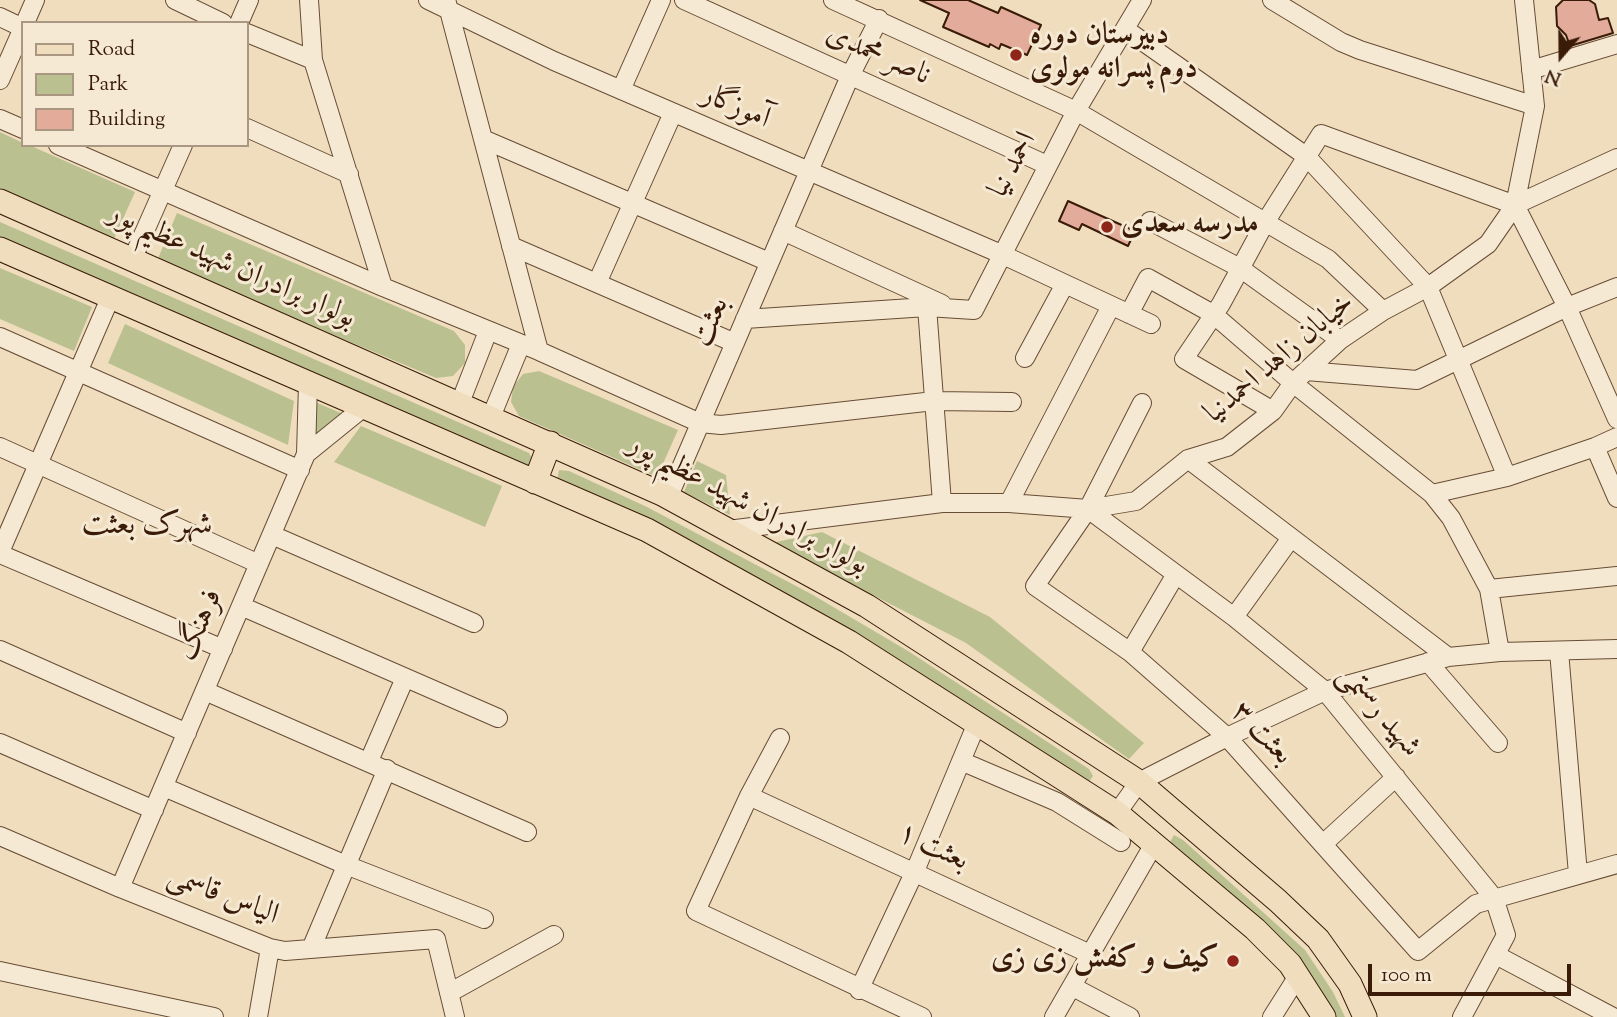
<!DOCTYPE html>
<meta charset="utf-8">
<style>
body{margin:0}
#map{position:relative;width:1617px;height:1017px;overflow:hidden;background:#f0ddbd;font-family:"Sorts Mill Goudy",serif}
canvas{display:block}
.legend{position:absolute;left:21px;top:21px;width:228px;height:126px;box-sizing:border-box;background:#f5e9d4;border:2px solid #aa9782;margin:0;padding:9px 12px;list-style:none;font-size:21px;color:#391b08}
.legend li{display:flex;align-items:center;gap:14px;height:35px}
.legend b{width:35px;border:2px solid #aa9782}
.north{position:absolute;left:1526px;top:21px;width:70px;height:70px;-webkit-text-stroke:5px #f5e9d4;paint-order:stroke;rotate:200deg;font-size:19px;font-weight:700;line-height:28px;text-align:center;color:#391b08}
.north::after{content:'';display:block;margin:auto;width:24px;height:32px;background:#391b08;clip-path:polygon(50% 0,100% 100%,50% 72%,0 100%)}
.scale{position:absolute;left:1368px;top:964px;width:203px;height:32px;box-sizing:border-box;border:4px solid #391b08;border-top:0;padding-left:9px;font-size:21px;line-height:24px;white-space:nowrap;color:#391b08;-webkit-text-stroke:5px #f5e9d4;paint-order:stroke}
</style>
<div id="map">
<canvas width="1617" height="1017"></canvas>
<ul class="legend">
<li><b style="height:9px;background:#f0ddbd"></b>Road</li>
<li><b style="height:19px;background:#bbc090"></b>Park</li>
<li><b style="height:19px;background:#e3ab99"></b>Building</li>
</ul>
<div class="north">N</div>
<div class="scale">100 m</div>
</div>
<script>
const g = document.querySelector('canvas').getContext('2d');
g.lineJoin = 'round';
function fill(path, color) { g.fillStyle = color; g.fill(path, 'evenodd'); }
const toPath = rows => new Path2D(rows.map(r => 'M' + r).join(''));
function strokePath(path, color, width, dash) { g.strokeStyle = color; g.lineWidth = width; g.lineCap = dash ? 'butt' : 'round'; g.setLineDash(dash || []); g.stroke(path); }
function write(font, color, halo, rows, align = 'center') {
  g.font = font + ' "Sorts Mill Goudy",Amiri,serif'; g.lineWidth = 6; g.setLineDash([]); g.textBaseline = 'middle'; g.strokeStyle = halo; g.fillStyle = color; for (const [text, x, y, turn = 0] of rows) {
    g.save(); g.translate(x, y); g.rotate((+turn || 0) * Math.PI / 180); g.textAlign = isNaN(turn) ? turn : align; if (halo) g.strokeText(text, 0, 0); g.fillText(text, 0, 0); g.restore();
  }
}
const green = toPath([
 [0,132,23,143,23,145,29,145,135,192,114,239,0,188],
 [177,213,454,331,465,345,465,363,453,376,436,378,157,261],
 [0,222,529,453,533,460,527,466,0,238],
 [0,268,92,307,74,351,0,319],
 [125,324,294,401,288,445,108,363],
 [539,371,678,430,657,477,519,416,511,402,513,387,523,374],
 [317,403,341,413,313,444],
 [361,426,502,486,485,527,334,462],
 [697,461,726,475,730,515,684,492],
 [559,470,569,471,647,507,813,595,908,651,1089,769,1093,776,1088,783,557,480],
 [822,532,990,617,1144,743,1129,759,966,643,772,543],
 [1174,835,1183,840,1305,950,1333,992,1345,1017,1333,1017,1173,852,1170,842]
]);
const building = toPath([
 [920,0,968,0,998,13,1001,7,1041,25,1027,55,1001,44,999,49,990,44,989,47,943,27,949,13,920,0],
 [1563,0,1589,0,1595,4,1599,20,1608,18,1613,33,1570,46,1566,35,1557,26,1556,7,1563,0],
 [1068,201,1135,231,1128,246,1082,224,1079,230,1059,221,1068,201]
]);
const minor = toPath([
 [175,0,223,23],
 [309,0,313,60,383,287],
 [428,0,554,61,1001,254,1151,324],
 [684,0,1047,165],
 [833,0,1076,111,1328,259,1383,311],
 [1272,0,1341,42,1360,50,1535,106],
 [447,3,539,351],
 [0,17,23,28],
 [25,23,35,0],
 [239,23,249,0],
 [1125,29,1306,156,1428,287,1507,477],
 [247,33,313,60],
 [1531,70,1617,44],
 [0,80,23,28],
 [621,90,661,0],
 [0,119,23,129],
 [247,128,349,174],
 [483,139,769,262],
 [58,145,383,287,539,351,700,423,721,425,934,401,1012,402],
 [1515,205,1567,307,1617,419],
 [1515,205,1617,158],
 [1150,221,1240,268,1340,340],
 [783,231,942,304],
 [511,246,735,343],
 [132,260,183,145],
 [597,283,673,113],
 [927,307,942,503],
 [1129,314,1148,278,1213,314,1293,383,1432,494,1451,518,1489,589,1500,652],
 [745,319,927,307,974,310,1076,111,1142,0],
 [0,337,300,470],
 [1025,358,1065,284],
 [1306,371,1417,380,1567,307,1617,287],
 [460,403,488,331],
 [1142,403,1088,509,1035,586,1130,652,1227,737,1418,951,1476,904,1617,864],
 [1273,411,1184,359,1221,304,1266,221,1321,134,1515,205],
 [491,417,521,344],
 [0,447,259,564],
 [1595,447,1617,498],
 [306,454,308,383],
 [1188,459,1448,657],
 [1432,494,1507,477,1595,447,1617,437],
 [668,498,850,76,879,19],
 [1009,503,1111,306],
 [1088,509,1234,617,1325,691,1494,898,1506,935,1462,1017],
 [728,530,942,503,1009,503,1088,509,1136,501,1188,459,1227,447,1273,411,1293,383,1340,340,1383,311,1428,287,1488,244,1515,205,1535,106,1524,0],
 [272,535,474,623],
 [0,552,111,296],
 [0,554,223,649],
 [1489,589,1617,576],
 [241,606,498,718],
 [1234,617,1291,538],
 [0,650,187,733],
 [1559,651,1578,874],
 [1130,652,1176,574],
 [1428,662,1498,743],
 [205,691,527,832],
 [780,738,749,796,696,911,922,1017],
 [0,743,154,810],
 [369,761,405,678],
 [961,761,1057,802,1121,842],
 [164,787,346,865,484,919],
 [749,796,1090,954],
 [1117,813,1139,782,1227,737,1325,691,1448,657,1500,652,1617,649],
 [0,836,120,888,270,948,285,951,436,939,455,1017],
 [1323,844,1396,777],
 [120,888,306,454,364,407],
 [311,949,387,769],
 [1496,955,1613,1017],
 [0,971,214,1017],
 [1073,987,1130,1017],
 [859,990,915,871,977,723],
 [449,993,554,935],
 [258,1017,270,948],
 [1054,1017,1154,844],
 [1272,1017,1298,976]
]);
const major = toPath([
 [0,201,662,494,867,606,1139,782,1278,901,1318,939,1350,984,1365,1017],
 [0,249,647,530,849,642,1117,813,1255,929,1290,964,1324,1017],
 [535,482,550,443]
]);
const markers = [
 [1016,55,7,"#8f2418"],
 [1107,227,7,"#8f2418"],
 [1233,961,7,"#8f2418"]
];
const poiNames = [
 ["دبیرستان دوره",1030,38],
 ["دوم پسرانه مولوی",1030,72],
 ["مدرسه سعدی",1121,227],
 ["کیف و کفش زی زی",1219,961,"right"]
];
const streetNames = [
 ["ناصر محمدی",877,57,24],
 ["آموزگار",735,109,23],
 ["احمد نیا",1015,166,-62],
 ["بولوار برادران شهید عظیم‌ پور",231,268,24],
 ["بعثت",713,323,-67],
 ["خیابان زاهد احمدنیا",1281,360,-40],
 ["بولوار برادران شهید عظیم‌ پور",747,507,28],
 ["فرهنگ",202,626,-67],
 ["شهید رستمی",1377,713,49],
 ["بعثت ۳",1260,735,46],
 ["بعثت ۱",932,849,25],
 ["الیاس قاسمی",222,898,21]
];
const neighbourhoodNames = [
 ["شهرک بعثت",147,528]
];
fill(green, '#bbc090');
fill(building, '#e3ab99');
strokePath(building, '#391b08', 2);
strokePath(minor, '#674c35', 20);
strokePath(major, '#391b08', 25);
strokePath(minor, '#f5e9d4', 18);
strokePath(major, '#f0ddbd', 23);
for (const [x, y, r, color] of markers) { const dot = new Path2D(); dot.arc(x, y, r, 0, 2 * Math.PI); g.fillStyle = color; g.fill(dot); strokePath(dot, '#f5e9d4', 2.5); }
write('bold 30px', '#391b08', '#f5e9d4', poiNames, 'left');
write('30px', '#391b08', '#f5e9d4', streetNames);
write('32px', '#391b08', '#f5e9d4', neighbourhoodNames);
</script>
